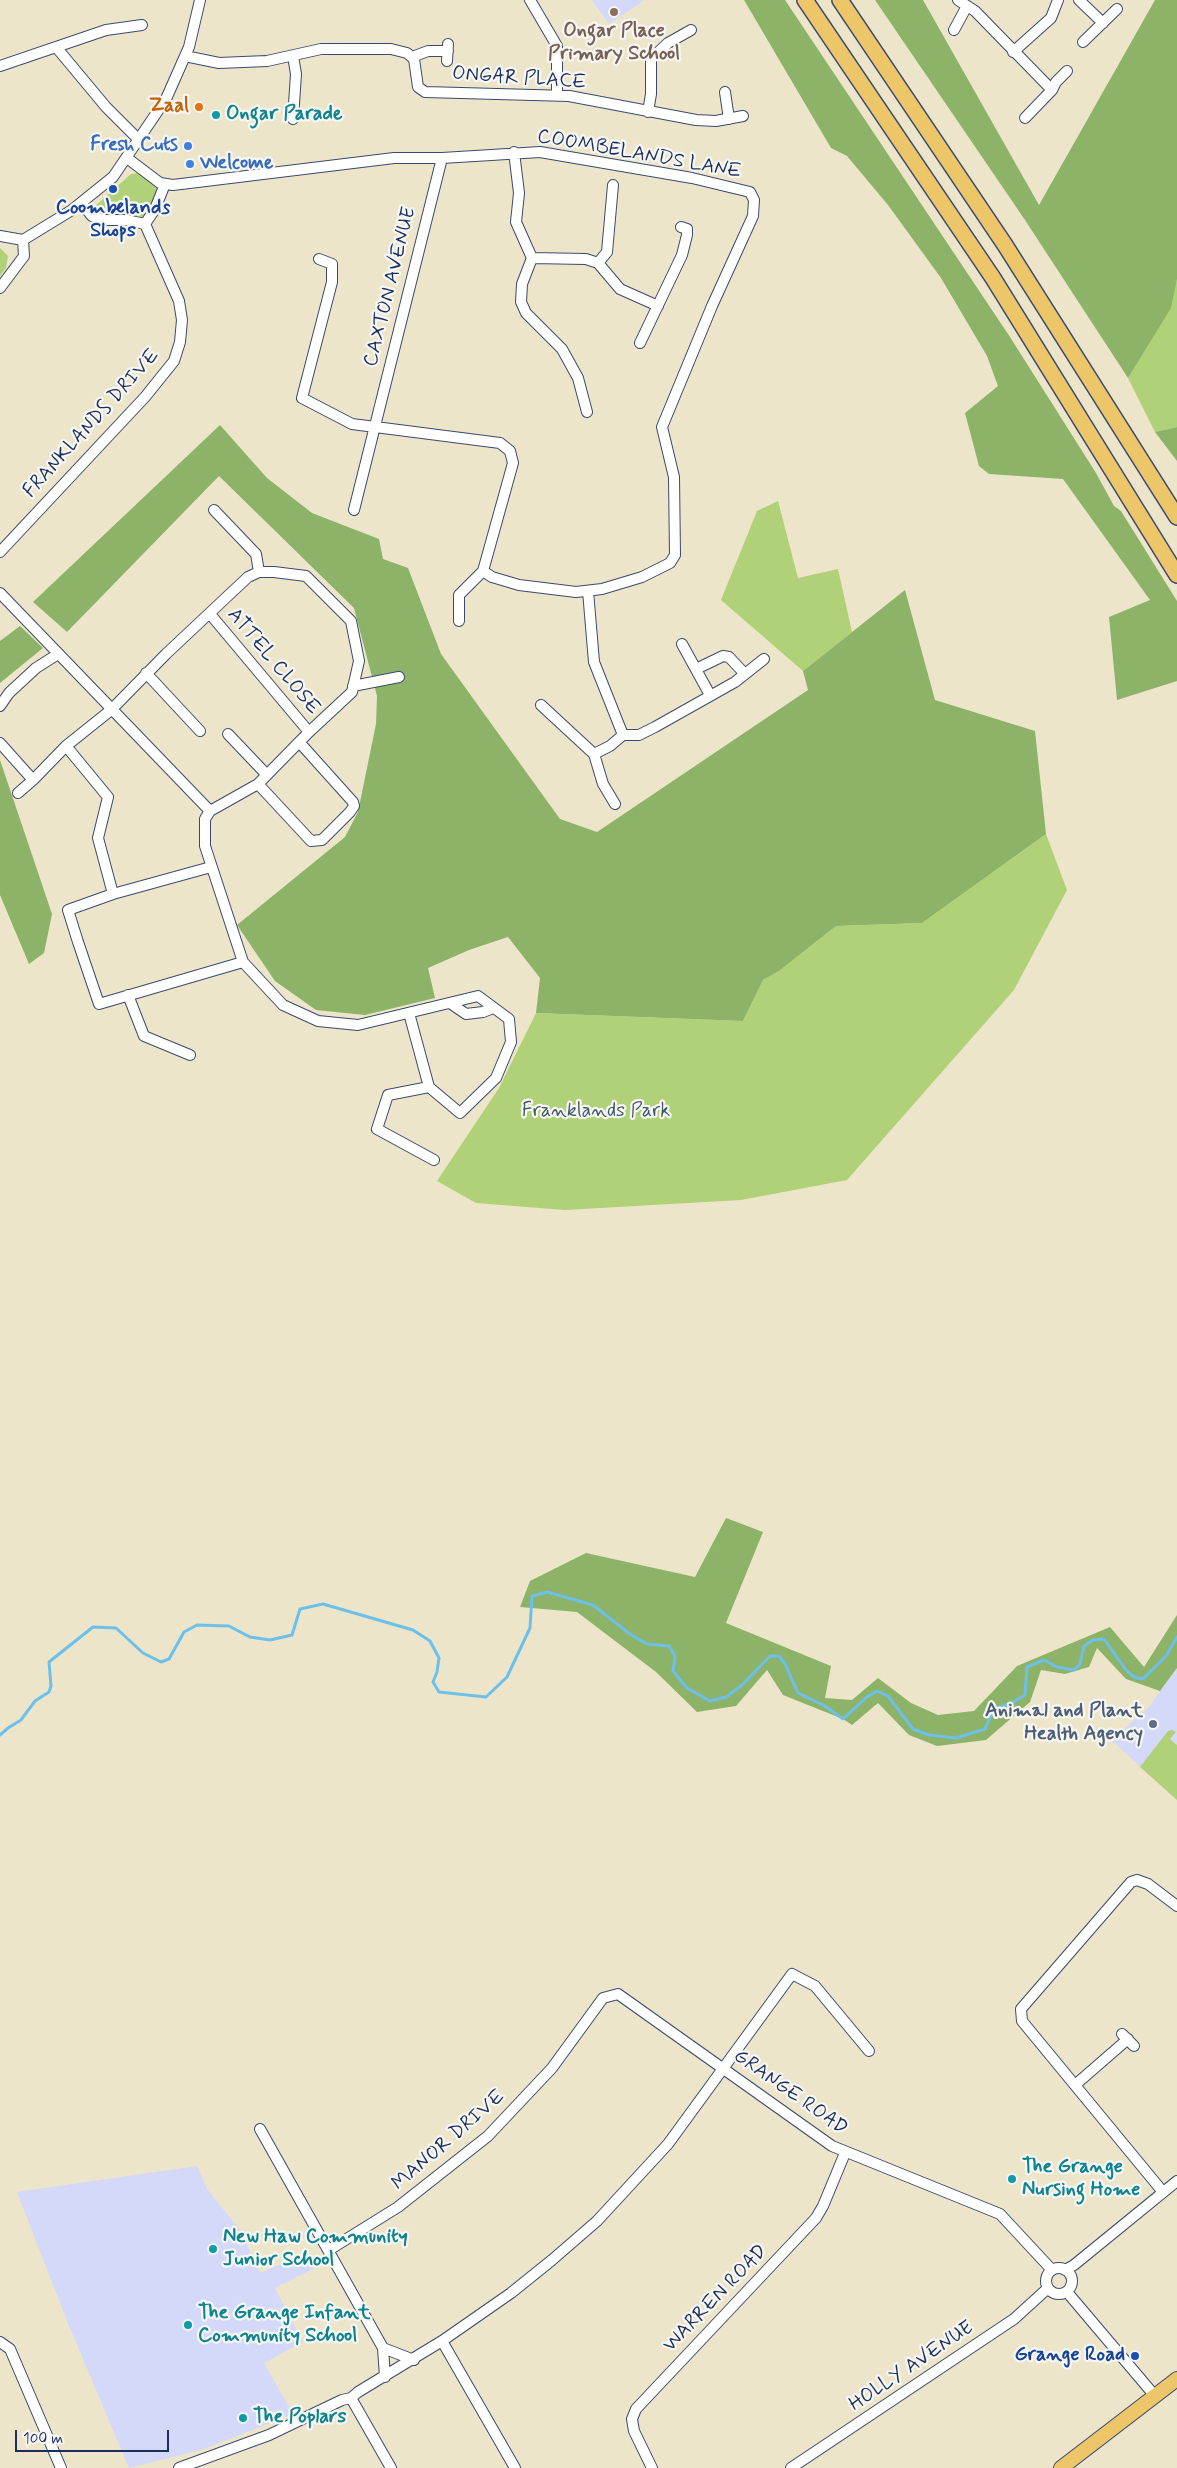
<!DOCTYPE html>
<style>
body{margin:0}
#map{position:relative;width:1177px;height:2468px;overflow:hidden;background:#ede5ca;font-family:Mynerve,sans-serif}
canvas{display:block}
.scale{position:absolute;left:15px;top:2430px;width:154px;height:22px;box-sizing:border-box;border:2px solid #1b2f5e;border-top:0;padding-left:6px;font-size:15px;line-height:18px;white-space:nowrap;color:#1b2f5e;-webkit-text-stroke:4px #f6f6f2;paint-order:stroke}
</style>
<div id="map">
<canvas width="1177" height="2468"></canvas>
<div class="scale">100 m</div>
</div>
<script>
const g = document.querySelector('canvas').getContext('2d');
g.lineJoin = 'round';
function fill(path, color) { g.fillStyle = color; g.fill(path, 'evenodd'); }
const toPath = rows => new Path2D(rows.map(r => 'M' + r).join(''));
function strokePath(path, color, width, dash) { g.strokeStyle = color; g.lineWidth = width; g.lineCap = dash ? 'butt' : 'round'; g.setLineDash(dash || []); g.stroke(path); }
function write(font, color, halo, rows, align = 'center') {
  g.font = font + ' Mynerve,sans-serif'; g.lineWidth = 4.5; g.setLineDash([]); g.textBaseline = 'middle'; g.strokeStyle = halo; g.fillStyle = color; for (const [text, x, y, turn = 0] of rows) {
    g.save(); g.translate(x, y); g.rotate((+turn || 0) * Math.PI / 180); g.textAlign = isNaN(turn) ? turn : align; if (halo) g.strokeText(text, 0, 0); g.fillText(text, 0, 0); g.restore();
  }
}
const built = toPath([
 [592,0,645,0,609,24],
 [1177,1668,1177,1800,1111,1740,1148,1708],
 [197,2166,207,2189,241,2231,260,2273,305,2253,315,2268,275,2288,303,2342,264,2363,293,2414,204,2449,129,2468,67,2321,17,2192]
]);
const green = toPath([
 [139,173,151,181,157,189,152,208,145,218,124,214,107,215,97,211,94,207,123,181,131,174],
 [0,248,8,256,6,268,0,276],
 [1177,279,1177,427,1155,432,1128,378,1170,308],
 [778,501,798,578,838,569,852,632,803,671,721,600,757,511],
 [1046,834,1067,890,1014,990,847,1180,741,1200,565,1210,476,1203,437,1181,499,1088,536,1013,743,1021,763,980,779,971,836,926,922,923],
 [1172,1730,1176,1732,1170,1739,1177,1745,1177,1800,1140,1767,1168,1731]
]);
const forest = toPath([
 [744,0,785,0,1010,337,1096,473,1114,506,1121,511,1177,601,1177,681,1117,700,1109,617,1150,600,1063,479,989,474,979,466,965,413,998,386,987,356,941,278,888,205,847,156,831,148],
 [875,0,923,0,1039,205,1155,0,1177,0,1177,279,1171,308,1128,378,1025,220],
 [220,425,267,478,312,513,379,539,383,559,408,568,441,654,560,819,597,832,808,690,803,671,905,590,935,700,1035,731,1046,834,922,923,836,926,779,971,763,980,743,1021,536,1013,540,978,508,937,469,950,428,968,435,998,365,1015,316,1010,275,981,237,925,345,837,358,812,376,724,377,696,354,608,219,476,67,632,33,602],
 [1177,427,1177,461,1155,432],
 [20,626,43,648,0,683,0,641],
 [0,760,52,914,44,953,29,964,0,895],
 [726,1518,763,1532,726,1623,831,1666,825,1698,852,1700,878,1678,911,1703,938,1715,974,1711,1017,1666,1110,1627,1144,1667,1177,1615,1177,1668,1160,1691,1126,1679,1097,1648,1089,1667,1065,1674,1041,1670,1030,1702,986,1740,937,1746,909,1735,878,1703,852,1725,843,1719,783,1695,767,1670,736,1706,697,1712,656,1672,577,1612,520,1607,530,1581,586,1553,695,1577]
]);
const stream = toPath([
 [0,1735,8,1728,21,1720,35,1701,49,1692,51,1686,49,1662,93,1627,116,1628,143,1653,161,1662,169,1659,184,1632,197,1625,229,1626,250,1637,270,1640,292,1635,300,1609,323,1604,413,1630,430,1641,439,1658,437,1672,433,1682,439,1692,486,1697,507,1677,530,1628,532,1596,547,1592,593,1605,631,1635,647,1644,669,1646,675,1656,673,1671,687,1688,710,1701,726,1697,741,1686,770,1656,779,1656,785,1664,798,1693,825,1706,843,1719,867,1697,877,1691,888,1696,913,1729,929,1735,956,1738,985,1729,994,1709,1012,1703,1025,1695,1027,1667,1044,1660,1057,1667,1074,1670,1080,1664,1084,1646,1093,1640,1104,1639,1126,1670,1134,1677,1143,1679,1166,1656,1177,1637]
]);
const minor = toPath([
 [530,0,557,46,557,95],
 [958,0,975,11,1052,90],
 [1079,0,1103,23],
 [954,30,967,6],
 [1083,42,1117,9],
 [56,47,106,107,139,140],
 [1013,52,1051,18,1058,0],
 [185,56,219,63,267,61,321,49,391,49,407,53,414,59,418,87,425,92,569,96,696,120,716,121,743,116],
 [412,57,428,51,448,51],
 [447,61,448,44],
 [0,66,106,30,142,25],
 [725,92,729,119],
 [648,112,651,94,651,59,668,43,691,30],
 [1025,118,1052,90,1056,82,1067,71],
 [293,119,296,74,293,56],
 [514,152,519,193,516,222,532,258,586,259,598,263,620,289,658,306],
 [127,158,160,183,173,185,394,158,442,158,540,152,692,178,750,192,754,200,753,216,712,306,662,427,674,477,675,555,670,563,642,577,602,589,576,592,519,585,492,577,483,571],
 [81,203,92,216,102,220,126,220,145,224],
 [145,224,155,209,165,184],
 [0,236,23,240,72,210,113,177,166,99,189,47,200,0],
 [532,258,522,284,521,302,526,313,562,349,578,378,587,412],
 [319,259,332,264,332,282,302,398,352,424,500,443,510,451,513,463,483,571,459,595,459,621],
 [598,263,607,252,613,185],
 [0,288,24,256,23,240],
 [640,343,682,255,687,235,687,229,681,227],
 [214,510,256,554,259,572],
 [354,510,442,158],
 [0,552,145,397,174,361,180,342,182,320,179,301,145,224],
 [588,591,594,662,623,735],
 [0,593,210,811],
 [210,614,309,732],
 [682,644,710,695],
 [696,669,723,656,729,657,744,673],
 [146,673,200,731],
 [353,686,399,677],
 [541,705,594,754,610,746,623,735,639,735,655,727,735,682,764,659],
 [0,706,9,693,36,668,58,654],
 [228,734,267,775],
 [0,743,33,780],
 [66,746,108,797,98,838,113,894],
 [594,754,603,784,615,804],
 [258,784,311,841,322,840,350,812,354,806,353,802,300,743],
 [18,793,33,780,66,746,111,710,166,654,248,577,259,572,274,572,306,576,351,621,359,661,352,692,309,732,258,784,210,811,205,819,205,846,243,962,283,1005,318,1021,358,1025,478,996,509,1019,511,1042,496,1078,460,1113,429,1087,409,1013],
 [211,867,113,894,68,910,78,942,99,1004,243,962],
 [128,995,144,1036,190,1055],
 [450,1003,466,1014,483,1012,493,1008],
 [429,1087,388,1095,377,1129,434,1160],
 [1122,2034,1134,2046],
 [1075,2085,1128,2039],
 [260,2129,383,2348,385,2377],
 [1163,2192,1022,2021,1021,2009,1131,1882,1137,1880,1148,1884,1177,1906],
 [329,2250,398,2207,488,2136,552,2068,603,1998,618,1994,832,2146,1000,2214,1052,2270],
 '1046 2281a13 13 0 1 1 26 0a13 13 0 1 1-26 0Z',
 [1065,2270,1074,2265,1177,2181],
 [1067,2292,1155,2396],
 [442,2341,515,2468],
 [0,2342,10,2349,61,2468],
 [383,2348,414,2360],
 [351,2398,391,2468],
 [179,2468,269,2435,342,2400,351,2398,358,2392,442,2341,511,2293,552,2260,597,2221,668,2144,792,1974,815,1986,869,2051],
 [652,2468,634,2431,632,2419,636,2409,816,2218,823,2206,845,2153],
 [791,2468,1014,2319,1047,2289]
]);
const major = toPath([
 [1061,2468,1177,2379]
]);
const highway = toPath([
 [805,0,993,278,1177,575],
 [840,0,1005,245,1177,517]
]);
const markers = [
 [614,12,5,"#8d6e63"],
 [199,107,5,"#e8710a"],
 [216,115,5,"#0f9aa8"],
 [188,146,5,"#3f7fe0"],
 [190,164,5,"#3f7fe0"],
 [113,189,5,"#1a4fb4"],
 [1153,1724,5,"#5c6f8a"],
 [1012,2179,5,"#0f9aa8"],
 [213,2249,5,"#0f9aa8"],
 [188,2325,5,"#0f9aa8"],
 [1135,2356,5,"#1a4fb4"],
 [243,2418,5,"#0f9aa8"]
];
const educationNames = [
 ["Ongar Place",614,32],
 ["Primary School",614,55]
];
const streetNames = [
 ["ONGAR PLACE",519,79,4],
 ["COOMBELANDS LANE",639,155,10],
 ["CAXTON AVENUE",391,287,-76],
 ["FRANKLANDS DRIVE",92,424,-48],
 ["ATTEL CLOSE",273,662,50],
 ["GRANGE ROAD",790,2093,35],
 ["MANOR DRIVE",449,2141,-41],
 ["WARREN ROAD",716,2299,-46],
 ["HOLLY AVENUE",912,2367,-34]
];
const foodNames = [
 ["Zaal",189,107]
];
const cultureNames = [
 ["Ongar Parade",226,115],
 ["The Grange",1022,2168],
 ["Nursing Home",1022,2191],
 ["New Haw Community",223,2238],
 ["Junior School",223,2261],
 ["The Grange Infant",198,2314],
 ["Community School",198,2337],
 ["The Poplars",253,2418]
];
const shopNames = [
 ["Fresh Cuts",178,146],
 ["Welcome",200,164,"left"]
];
const transitNames = [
 ["Coombelands",113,209],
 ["Shops",113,232],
 ["Grange Road",1125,2356,"right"]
];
const parkNames = [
 ["Franklands Park",596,1112]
];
const serviceNames = [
 ["Animal and Plant",1143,1712],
 ["Health Agency",1143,1735]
];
fill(built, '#d4d8f9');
fill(green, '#b0d178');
fill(forest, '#8cb368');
strokePath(stream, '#6dc0e9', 3);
strokePath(minor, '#3a4a6e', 12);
strokePath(major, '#3a4a6e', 16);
strokePath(highway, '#3a4a6e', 18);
strokePath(minor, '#fff', 10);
strokePath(major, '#ecc669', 14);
strokePath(highway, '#ecc669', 15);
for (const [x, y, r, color] of markers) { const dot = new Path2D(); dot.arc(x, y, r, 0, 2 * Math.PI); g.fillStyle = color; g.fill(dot); strokePath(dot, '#f6f6f2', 2); }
write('bold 20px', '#785e54', '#f6f6f2', educationNames);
write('20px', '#1b2f5e', '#f6f6f2', streetNames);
write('bold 20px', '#c56008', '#f6f6f2', foodNames, 'right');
write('bold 20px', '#0d838f', '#f6f6f2', cultureNames, 'left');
write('bold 20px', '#366cbe', '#f6f6f2', shopNames, 'right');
write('bold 20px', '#164399', '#f6f6f2', transitNames);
write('20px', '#405864', '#f6f6f2', parkNames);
write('bold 20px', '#4e5e75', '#f6f6f2', serviceNames, 'right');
</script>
